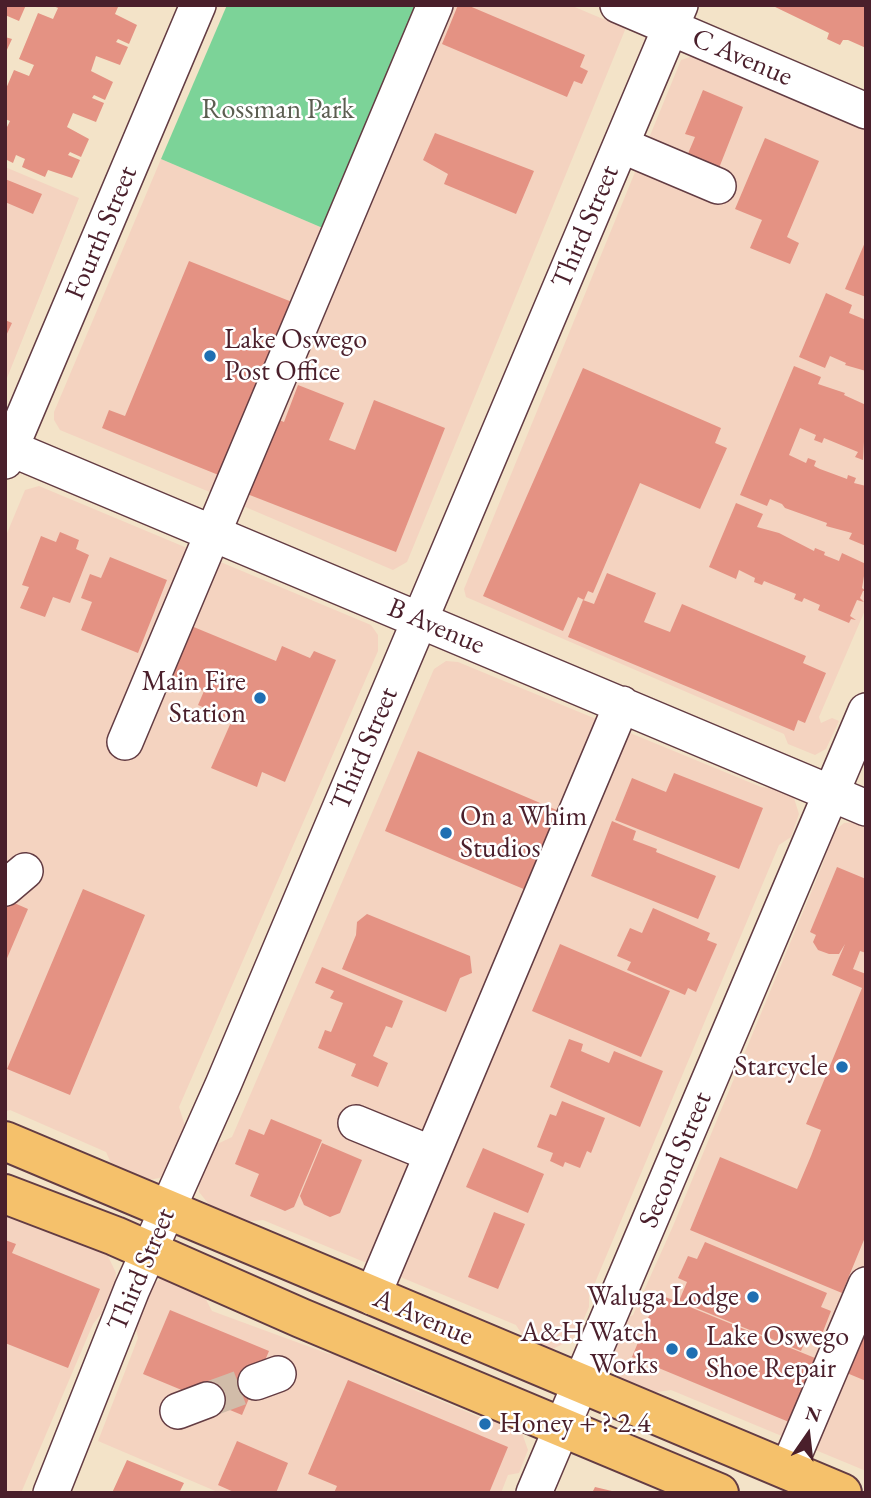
<!DOCTYPE html>
<style>
body{margin:0}
#map{position:relative;width:871px;height:1498px;overflow:hidden;background:#f3e3c8;font-family:"EB Garamond",serif}
canvas{display:block}
.frame{position:absolute;inset:0;border:7px solid #4a1f2b;pointer-events:none}
.north{position:absolute;left:773px;top:1400px;width:70px;height:70px;-webkit-text-stroke:5px #fff;paint-order:stroke;rotate:14deg;font-size:19px;font-weight:700;line-height:28px;text-align:center;color:#4a1f2b}
.north::after{content:'';display:block;margin:auto;width:24px;height:32px;background:#4a1f2b;clip-path:polygon(50% 0,100% 100%,50% 72%,0 100%)}
</style>
<div id="map">
<canvas width="871" height="1498"></canvas>
<div class="frame"></div>
<div class="north">N</div>
</div>
<script>
const g = document.querySelector('canvas').getContext('2d');
g.lineJoin = 'round';
function fill(path, color) { g.fillStyle = color; g.fill(path, 'evenodd'); }
const toPath = rows => new Path2D(rows.map(r => 'M' + r).join(''));
function strokePath(path, color, width, dash) { g.strokeStyle = color; g.lineWidth = width; g.lineCap = dash ? 'butt' : 'round'; g.setLineDash(dash || []); g.stroke(path); }
function write(font, color, halo, rows, align = 'center') {
  g.font = font + ' "EB Garamond",serif'; g.lineWidth = 5; g.setLineDash([]); g.textBaseline = 'middle'; g.strokeStyle = halo; g.fillStyle = color; for (const [text, x, y, turn = 0] of rows) {
    g.save(); g.translate(x, y); g.rotate((+turn || 0) * Math.PI / 180); g.textAlign = isNaN(turn) ? turn : align; if (halo) g.strokeText(text, 0, 0); g.fillText(text, 0, 0); g.restore();
  }
}
const built = toPath([
 [445,5,570,5,603,19,612,16,621,20,625,30,407,562,393,570,236,503],
 [696,55,866,128,866,608,819,717,821,723,832,718,839,721,826,749,815,755,788,744,784,734,466,597,464,589,681,60],
 [161,159,325,229,217,495,60,430,54,420,54,412],
 [5,167,79,198,5,383],
 [39,486,371,625,378,635,378,651,179,1107,187,1132,163,1177,150,1180,111,1163,106,1152,10,1110,5,1112,5,538,25,490],
 [446,661,458,662,761,787,781,789,793,795,799,814,791,837,779,845,589,1297,589,1307,579,1330,572,1340,550,1350,525,1339,516,1325,263,1220,244,1222,212,1208,199,1192,199,1178,213,1146,232,1137,434,669],
 [857,822,866,826,866,1471,671,1390,650,1393,621,1381,614,1365,614,1349,624,1320,633,1315,673,1226,822,866,833,832,844,823],
 [5,1211,93,1245,107,1254,116,1273,115,1286,105,1309,93,1324,21,1493,5,1493],
 [161,1279,174,1280,202,1292,212,1311,329,1354,344,1351,365,1360,371,1372,484,1419,497,1415,512,1422,522,1433,528,1450,519,1473,508,1475,501,1493,220,1493,98,1441,138,1338,134,1319,149,1287]
]);
const green = toPath([
 [227,5,417,5,325,229,161,159]
]);
const building = toPath([
 [5,5,26,5,19,21,5,15],
 [51,5,113,5,118,7,115,14,137,25,129,44,118,39,116,42,128,47,120,65,96,56,91,71,113,82,105,100,94,95,92,98,104,103,96,122,73,113,67,127,89,139,81,157,70,152,68,155,80,160,72,178,48,170,45,177,22,167,25,159,16,155,13,163,5,159,5,131,10,121,5,119,5,91,14,70,29,76,34,65,19,59,38,13,53,19,58,8],
 [458,5,467,5,585,55,580,67,588,71,582,84,574,81,567,97,442,44],
 [771,5,859,5,866,8,866,48,848,40,843,40,840,45,827,39,829,33],
 [5,37,12,39,5,54],
 [703,90,743,107,719,168,687,156,695,137,685,134],
 [435,133,534,171,516,214,444,184,448,174,423,160],
 [765,138,819,161,787,237,799,243,790,264,750,248,762,220,735,209],
 [5,179,42,194,33,214,5,202],
 [866,240,866,297,845,289],
 [189,261,292,302,221,476,102,428,109,410,125,416],
 [826,293,852,305,849,313,866,320,866,371,845,365,846,363,830,356,825,368,799,357],
 [5,320,12,323,5,338],
 [794,366,821,377,818,384,845,393,844,395,866,405,863,460,855,457,858,452,824,438,822,443,814,440,816,435,800,428,789,455,806,463,808,458,816,461,814,466,820,469,847,479,848,475,856,478,854,483,866,486,866,546,849,539,852,533,826,526,827,523,785,508,782,504,770,499,767,506,740,495],
 [583,368,721,428,715,443,727,448,700,509,640,483,593,593,588,591,584,600,578,597,563,631,483,596],
 [298,385,344,403,329,440,355,450,374,400,445,428,396,552,242,492,272,417,284,422],
 [736,503,763,514,757,527,779,533,814,551,815,548,825,552,824,555,839,561,842,553,866,564,862,588,866,591,863,591,860,598,864,602,857,600,850,616,856,620,851,619,849,623,818,610,820,605,804,598,802,602,794,599,796,594,764,581,762,585,754,582,755,578,739,570,736,579,709,567],
 [60,532,79,540,76,549,89,555,70,603,53,597,45,617,20,608,29,587,22,585,41,536,56,542],
 [110,557,167,580,138,653,81,630,92,602,81,598,90,574,101,578],
 [607,573,656,593,644,622,670,632,682,604,806,656,803,663,826,673,805,723,798,720,794,731,568,637,583,600,594,604],
 [184,623,276,661,282,646,310,658,314,651,336,660,285,782,262,772,257,787,211,768,232,720,198,705,204,691,163,674],
 [418,751,559,811,526,890,385,831],
 [674,773,763,808,739,869,615,820,632,778,666,792],
 [612,821,636,831,633,840,657,849,656,852,716,876,698,919,591,876],
 [837,867,866,879,866,953,860,951,853,969,866,974,866,1235,842,1293,690,1230,720,1157,797,1189,811,1156,821,1130,806,1124,862,988,832,975,845,944,839,954,829,954,818,950,813,942,816,935,810,932],
 [83,889,145,915,70,1095,7,1069],
 [5,899,28,909,5,963],
 [653,908,710,933,707,940,717,944,696,992,688,988,685,995,627,970,631,962,617,956,630,928,642,933],
 [367,914,470,956,472,973,460,978,446,1012,342,969,356,935,357,922],
 [560,944,670,991,641,1057,532,1011],
 [322,967,403,1001,392,1028,386,1026,373,1056,388,1063,378,1087,351,1076,356,1064,318,1048,325,1030,331,1032,343,1003,330,998,334,991,315,983],
 [569,1039,583,1044,581,1051,609,1063,614,1051,663,1071,640,1127,550,1087],
 [562,1101,605,1118,591,1153,587,1151,580,1168,565,1162,563,1167,550,1161,553,1153,537,1147,550,1114,556,1116],
 [271,1119,322,1140,294,1207,285,1211,250,1196,259,1174,235,1164,249,1129,264,1135],
 [322,1143,362,1160,340,1213,330,1217,304,1205,300,1196],
 [483,1148,544,1174,528,1213,466,1187],
 [494,1212,525,1224,498,1289,468,1277],
 [5,1240,16,1244,12,1253,100,1289,68,1368,5,1343],
 [705,1242,827,1293,821,1307,831,1311,819,1342,807,1337,801,1351,679,1301,687,1282,678,1278,688,1256,697,1259],
 [658,1294,815,1358,789,1422,632,1357],
 [170,1310,269,1351,242,1415,143,1374],
 [866,1314,866,1381,842,1371],
 [348,1380,508,1447,489,1493,334,1493,337,1486,308,1474],
 [237,1441,288,1463,276,1493,236,1493,218,1485],
 [127,1460,184,1483,179,1493,112,1493],
 [595,1487,616,1492,616,1493,592,1493]
]);
const minorTunnel = toPath([
 [207,1400,256,1382]
]);
const minor = toPath([
 [618,5,866,111],
 [621,145,718,186],
 [5,446,866,808],
 [5,461,198,5],
 [125,742,435,5],
 [5,888,25,871],
 [356,1123,432,1154],
 [372,1297,622,704],
 [256,1382,278,1374],
 [178,1411,207,1400],
 [787,1471,866,1285],
 [51,1493,132,1289,223,1085,680,5],
 [534,1493,866,711]
]);
const major = toPath([
 [5,1141,842,1493],
 [5,1194,115,1236,301,1318,719,1493]
]);
const markers = [
 [210,356,7,"#1f6fb2"],
 [260,698,7,"#1f6fb2"],
 [446,833,7,"#1f6fb2"],
 [842,1067,7,"#1f6fb2"],
 [753,1297,7,"#1f6fb2"],
 [672,1349,7,"#1f6fb2"],
 [692,1353,7,"#1f6fb2"],
 [485,1424,7,"#1f6fb2"]
];
const streetNames = [
 ["C Avenue",742,58,23],
 ["Third Street",586,227,-67],
 ["Fourth Street",102,233,-67],
 ["B Avenue",436,627,23],
 ["Third Street",365,749,-67],
 ["Second Street",676,1160,-67],
 ["Third Street",142,1270,-67],
 ["A Avenue",423,1318,23]
];
const parkNames = [
 ["Rossman Park",278,110]
];
const poiNames = [
 ["Lake Oswego",224,340],
 ["Post Office",224,372],
 ["Main Fire",246,682,"right"],
 ["Station",246,714,"right"],
 ["On a Whim",460,817],
 ["Studios",460,849],
 ["Starcycle",828,1067,"right"],
 ["Waluga Lodge",739,1297,"right"],
 ["A&H Watch",658,1333,"right"],
 ["Works",658,1365,"right"],
 ["Lake Oswego",706,1337],
 ["Shoe Repair",706,1369],
 ["Honey + ? 2.4",499,1424]
];
fill(built, '#f4d3c0');
fill(green, '#7cd398');
fill(building, '#e49283');
strokePath(minorTunnel, '#d1bca9', 35, [35, 18]);
strokePath(minor, '#633c43', 38);
strokePath(major, '#633c43', 42);
strokePath(minor, '#fff', 35);
strokePath(major, '#f5c16b', 38);
for (const [x, y, r, color] of markers) { const dot = new Path2D(); dot.arc(x, y, r, 0, 2 * Math.PI); g.fillStyle = color; g.fill(dot); strokePath(dot, '#fff', 2.5); }
write('28px', '#4a1f2b', '#fff', streetNames);
write('28px', '#5c5e51', '#fff', parkNames);
write('28px', '#4a1f2b', '#fff', poiNames, 'left');
</script>
